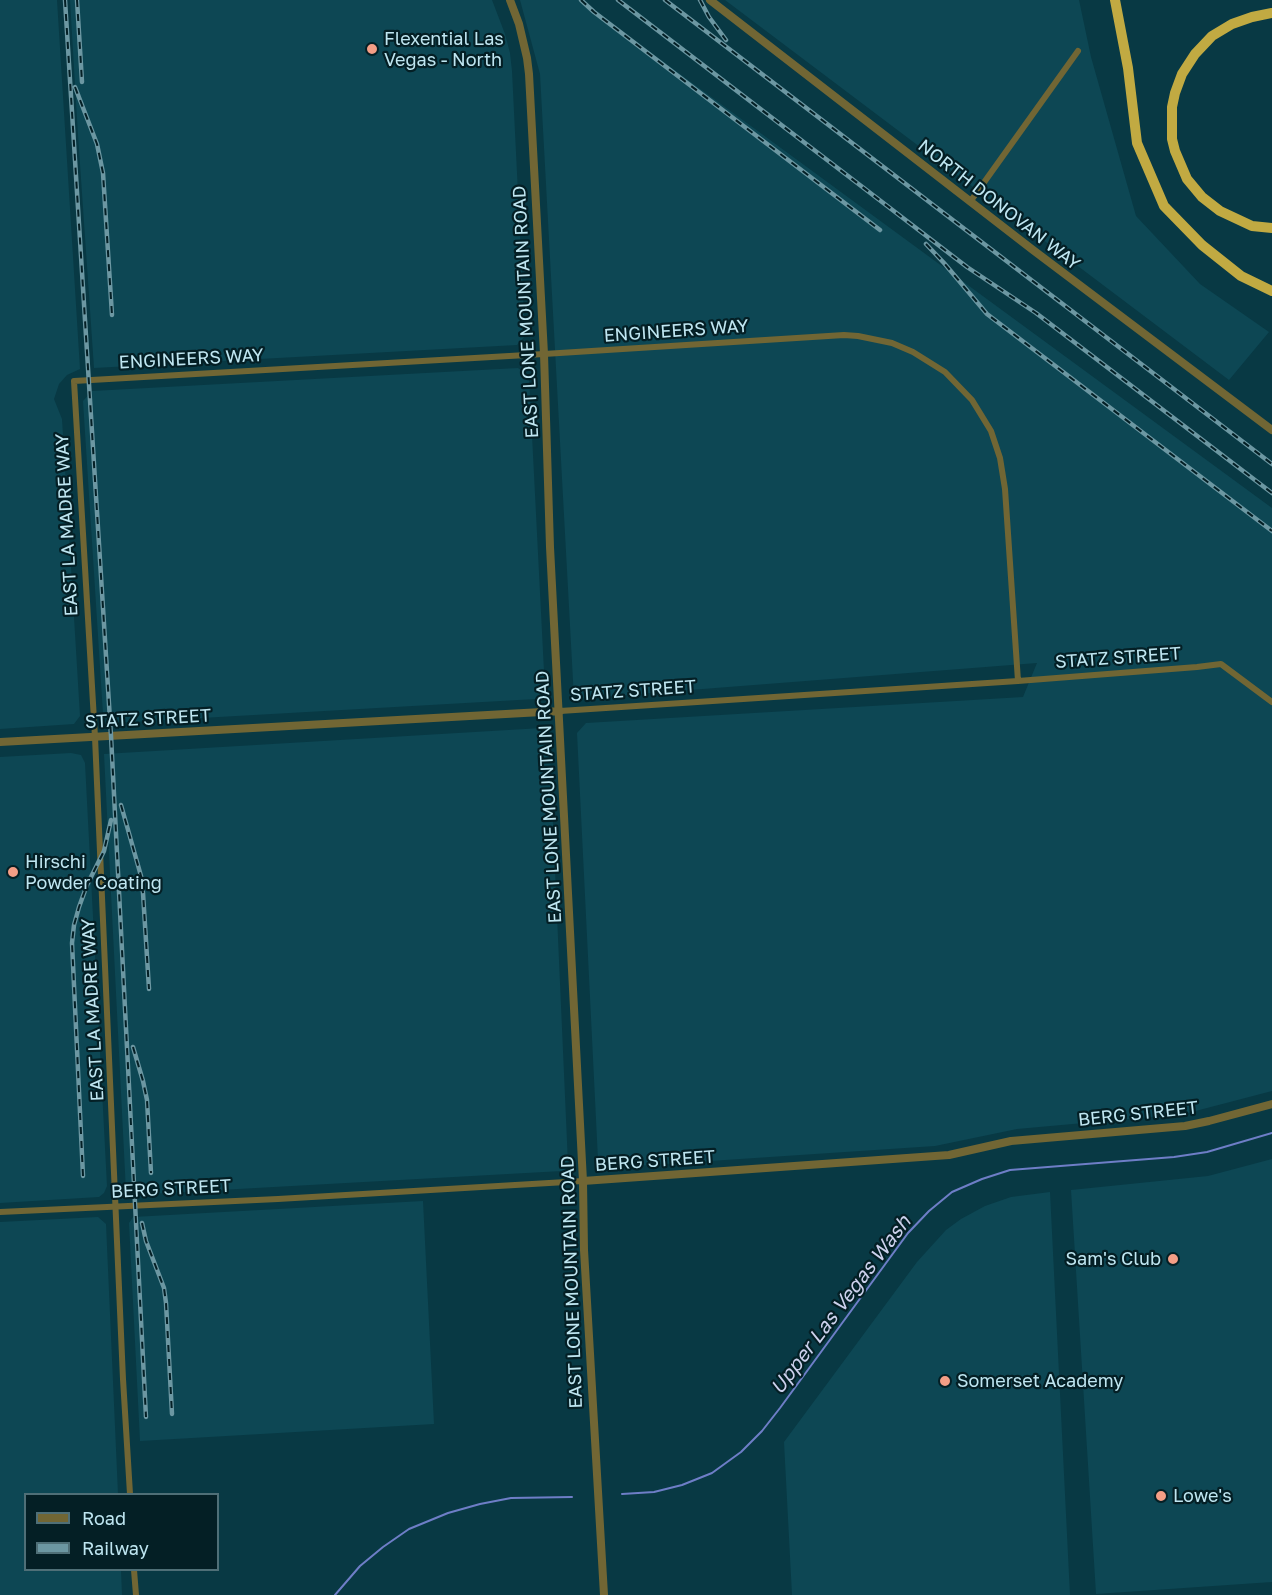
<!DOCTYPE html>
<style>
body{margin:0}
#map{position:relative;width:1272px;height:1595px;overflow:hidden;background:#083944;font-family:"Golos Text",sans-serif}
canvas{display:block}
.legend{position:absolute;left:24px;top:1493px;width:195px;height:78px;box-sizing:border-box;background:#041f25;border:2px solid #4f6f77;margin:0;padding:8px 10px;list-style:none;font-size:18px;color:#bfe6f1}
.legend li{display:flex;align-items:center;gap:12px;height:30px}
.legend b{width:30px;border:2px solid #4f6f77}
</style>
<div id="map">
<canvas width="1272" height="1595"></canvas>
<ul class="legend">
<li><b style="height:8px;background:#716634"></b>Road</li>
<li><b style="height:8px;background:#6c97a2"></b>Railway</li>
</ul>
</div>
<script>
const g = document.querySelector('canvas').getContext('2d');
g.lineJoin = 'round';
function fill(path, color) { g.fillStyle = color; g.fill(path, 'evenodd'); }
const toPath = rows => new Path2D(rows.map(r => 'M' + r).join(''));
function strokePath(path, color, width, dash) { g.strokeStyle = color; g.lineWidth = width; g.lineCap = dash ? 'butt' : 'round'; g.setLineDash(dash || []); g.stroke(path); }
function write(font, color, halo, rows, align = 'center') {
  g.font = font + ' "Golos Text",sans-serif'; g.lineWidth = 4.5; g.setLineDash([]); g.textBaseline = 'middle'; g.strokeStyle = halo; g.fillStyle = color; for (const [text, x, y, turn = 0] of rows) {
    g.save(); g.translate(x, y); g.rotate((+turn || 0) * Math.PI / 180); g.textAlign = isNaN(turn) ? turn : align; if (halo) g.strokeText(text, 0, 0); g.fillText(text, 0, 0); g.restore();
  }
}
const built = toPath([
 [0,0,57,0,80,369,67,375,59,384,54,399,62,419,80,716,74,724,0,729],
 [70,0,492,0,505,34,510,53,512,71,525,336,517,345,94,368,78,135],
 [520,0,579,0,1272,508,1272,1091,1184,1114,1017,1129,935,1146,605,1168,598,1160,577,733,586,723,1023,697,1037,663,574,699,540,74],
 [725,0,1079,0,1091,57,1136,216,1200,284,1269,332,1229,380],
 [518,368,529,376,545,691,536,699,113,723,103,714,83,401,92,391],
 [542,728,549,734,568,1164,566,1169,562,1171,130,1195,126,1192,104,754],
 [71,753,81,755,85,763,107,1186,104,1193,99,1197,0,1203,0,757],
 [1272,1159,1272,1582,1096,1594,1071,1190,1208,1176],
 [1050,1192,1070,1595,792,1595,784,1442,917,1262,946,1230,961,1219,985,1206,1011,1197],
 [423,1201,434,1424,140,1441,129,1223,133,1217],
 [98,1217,106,1224,118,1494,26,1494,26,1570,121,1570,122,1595,0,1595,0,1222]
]);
const stream = toPath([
 [622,1494,654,1492,682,1485,712,1473,741,1452,762,1431,780,1408,908,1233,929,1211,952,1192,982,1179,1010,1170,1174,1157,1207,1152,1272,1133],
 [335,1595,360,1566,383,1547,409,1529,448,1513,480,1504,511,1498,572,1497]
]);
const minor = toPath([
 [970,202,1078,51],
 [560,711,1018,681,1197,667,1221,664,1272,702],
 [0,1212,278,1199,583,1181],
 [130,1494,123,1379,95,737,74,381,544,354,844,335,858,336,892,343,913,352,945,372,972,400,991,431,1000,458,1005,489,1018,681],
 [134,1570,136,1595]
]);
const tertiary = toPath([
 [510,0,519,24,527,58,529,74,544,354,550,547,583,1181,584,1250,604,1595],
 [710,0,1033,250,1272,430],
 [0,742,560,711],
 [583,1181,949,1155,1011,1141,1185,1126,1209,1121,1272,1104]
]);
const motorway = toPath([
 [1115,0,1128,68,1137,143,1164,206,1202,245,1241,276,1272,291],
 [1272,13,1252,17,1232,24,1212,36,1195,54,1182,74,1175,93,1172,107,1172,139,1175,151,1187,179,1202,197,1220,211,1252,226,1272,228]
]);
const rail = toPath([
 [65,0,111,736,146,1417],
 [77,0,82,82],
 [581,0,594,12,880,230],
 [618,0,967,267,1036,313,1272,493],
 [665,0,1272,464],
 [700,0,709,17,726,40],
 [75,87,97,144,103,173,112,315],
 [926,244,944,263,987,314,1272,531],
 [121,805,141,876,143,893,149,989],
 [133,1047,143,1081,147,1100,151,1173],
 [83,1176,72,943,74,925,79,907,87,885,104,851,111,820],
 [142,1223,146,1241,164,1288,166,1303,172,1414]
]);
const markers = [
 [372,49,6,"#f49e86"],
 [13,872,6,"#f49e86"],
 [1173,1259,6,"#f49e86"],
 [945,1381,6,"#f49e86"],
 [1161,1496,6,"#f49e86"]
];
const poiNames = [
 ["Flexential Las",384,39],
 ["Vegas - North",384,60],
 ["Hirschi",25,862],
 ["Powder Coating",25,883],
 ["Sam's Club",1161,1259,"right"],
 ["Somerset Academy",957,1381],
 ["Lowe's",1173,1496]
];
const streetNames = [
 ["NORTH DONOVAN WAY",999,205,38],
 ["EAST LONE MOUNTAIN ROAD",526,312,-93],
 ["ENGINEERS WAY",676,331,-4],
 ["ENGINEERS WAY",191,359,-3],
 ["EAST LA MADRE WAY",67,525,-93],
 ["STATZ STREET",1118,658,-4],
 ["STATZ STREET",633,691,-4],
 ["STATZ STREET",148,719,-3],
 ["EAST LONE MOUNTAIN ROAD",549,797,-93],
 ["EAST LA MADRE WAY",93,1010,-93],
 ["BERG STREET",1138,1114,-6],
 ["BERG STREET",655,1161,-4],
 ["BERG STREET",171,1189,-3],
 ["EAST LONE MOUNTAIN ROAD",572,1282,-92]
];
const waterNames = [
 ["Upper Las Vegas Wash",841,1305,-53]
];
fill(built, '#0d4754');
strokePath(stream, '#6e7ec7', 2);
strokePath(minor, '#716634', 6);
strokePath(tertiary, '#716634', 8);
strokePath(motorway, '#c1aa42', 10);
strokePath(rail, '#6c97a2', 4.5);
strokePath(rail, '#041f25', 2, [7]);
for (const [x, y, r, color] of markers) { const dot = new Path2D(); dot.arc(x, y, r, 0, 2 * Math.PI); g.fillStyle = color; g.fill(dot); strokePath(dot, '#041f25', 2); }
write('18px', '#bfe6f1', '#041f25', poiNames, 'left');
write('18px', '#bfe6f1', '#041f25', streetNames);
write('italic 20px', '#ccd1ec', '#041f25', waterNames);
</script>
